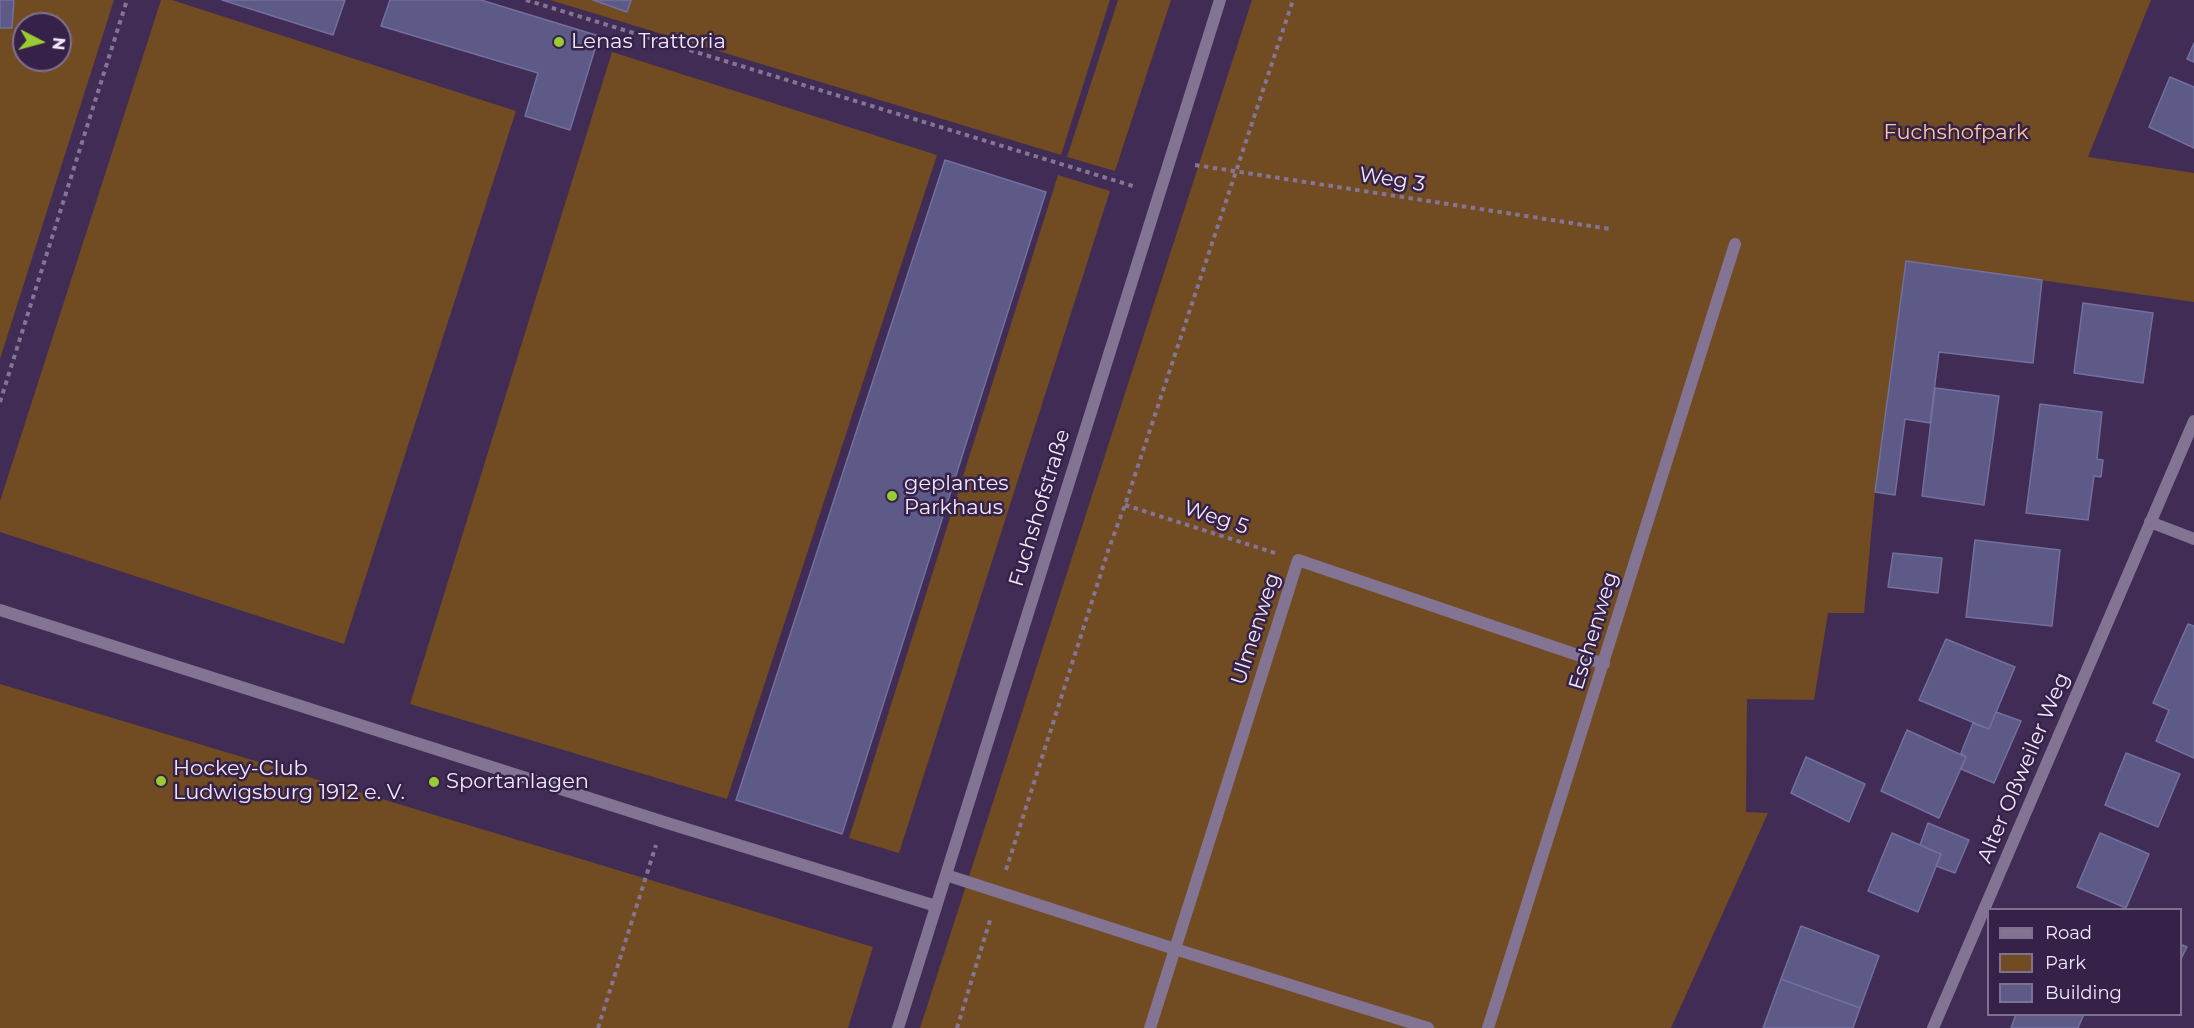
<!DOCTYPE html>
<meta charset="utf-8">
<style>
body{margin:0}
#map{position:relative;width:2194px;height:1028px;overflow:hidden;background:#402c54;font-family:Montserrat,sans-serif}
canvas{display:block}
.legend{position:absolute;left:1987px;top:908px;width:195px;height:108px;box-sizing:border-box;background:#362249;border:2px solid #817191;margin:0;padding:8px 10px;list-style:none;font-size:18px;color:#f1e8fc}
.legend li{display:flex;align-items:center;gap:12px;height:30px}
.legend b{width:30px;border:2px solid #817191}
.north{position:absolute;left:12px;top:12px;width:60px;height:60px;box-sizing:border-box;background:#362249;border:2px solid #817191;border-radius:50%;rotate:96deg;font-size:16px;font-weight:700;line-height:24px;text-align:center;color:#f1e8fc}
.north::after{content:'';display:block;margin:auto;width:21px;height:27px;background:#9bcb33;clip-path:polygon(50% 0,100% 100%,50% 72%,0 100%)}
</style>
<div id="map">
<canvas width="2194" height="1028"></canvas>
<ul class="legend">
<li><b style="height:8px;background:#827492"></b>Road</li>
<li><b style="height:16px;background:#714b21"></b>Park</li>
<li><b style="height:16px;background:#5d5a88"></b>Building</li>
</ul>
<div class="north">N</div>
</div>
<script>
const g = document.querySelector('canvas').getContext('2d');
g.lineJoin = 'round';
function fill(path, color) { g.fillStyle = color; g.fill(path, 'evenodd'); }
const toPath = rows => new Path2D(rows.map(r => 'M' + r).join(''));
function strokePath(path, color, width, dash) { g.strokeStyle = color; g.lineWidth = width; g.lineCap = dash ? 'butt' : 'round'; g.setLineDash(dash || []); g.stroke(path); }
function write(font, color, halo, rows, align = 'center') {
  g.font = font + ' Montserrat,sans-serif'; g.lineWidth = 5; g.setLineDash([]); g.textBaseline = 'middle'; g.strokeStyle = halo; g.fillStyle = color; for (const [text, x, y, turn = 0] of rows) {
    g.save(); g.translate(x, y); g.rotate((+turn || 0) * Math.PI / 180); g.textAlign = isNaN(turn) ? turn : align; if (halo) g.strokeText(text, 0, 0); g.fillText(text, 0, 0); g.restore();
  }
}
const green = toPath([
 [0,0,114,0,0,359],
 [24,24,60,24,60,60,24,60],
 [161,0,172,0,516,111,344,644,0,532,0,501],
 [550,0,1110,0,1061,155],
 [1118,0,1171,0,1115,171,1067,157],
 [1252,0,2151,0,2088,157,2194,173,2194,302,1906,261,1875,492,1864,613,1828,613,1814,700,1747,699,1746,812,1768,813,1671,1028,920,1028],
 [612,52,937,155,727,799,410,704],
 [1058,175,1110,191,899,853,849,838],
 [0,684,873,947,848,1028,0,1028]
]);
const building = toPath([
 [0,0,14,0,12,28,0,28,0,0],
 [222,0,345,0,333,35,222,0],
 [390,0,481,0,599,36,570,130,525,116,538,73,381,26,390,0],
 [593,0,631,0,627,12,593,0],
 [2194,43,2194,62,2187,59,2194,43],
 [2170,77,2194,87,2194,148,2149,127,2170,77],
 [945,160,1046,192,842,834,736,800,945,160],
 [1906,261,2042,280,2033,363,1939,352,1930,423,1905,419,1895,495,1875,492,1906,261],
 [2083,303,2153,313,2143,383,2074,373,2083,303],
 [1935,388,1999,396,1984,505,1922,496,1935,388],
 [2040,404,2102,412,2097,459,2103,460,2101,477,2094,476,2088,520,2026,513,2040,404],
 [1975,540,2060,550,2052,626,1966,617,1975,540],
 [1893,553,1942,558,1938,593,1888,587,1893,553],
 [2188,624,2194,626,2194,758,2156,741,2169,710,2153,703,2188,624],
 [1946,639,2015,667,1989,729,1919,700,1946,639],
 [1996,712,2021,721,1994,783,1961,769,1966,757,1961,753,1973,723,1989,729,1996,712],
 [1907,730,1966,757,1939,818,1881,791,1907,730],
 [2126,753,2180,774,2158,827,2105,805,2126,753],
 [1806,757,1865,784,1849,822,1791,793,1806,757],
 [1928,823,1969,840,1955,873,1936,866,1941,854,1920,845,1928,823],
 [1892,833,1941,854,1918,912,1868,891,1892,833],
 [2100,833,2149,854,2126,908,2077,887,2100,833],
 [1801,926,1879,956,1860,1008,1781,979,1801,926],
 [2180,944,2187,947,2180,961,2180,944],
 [1781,979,1860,1008,1853,1028,1763,1028,1781,979],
 [2016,1014,2084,1014,2078,1028,2011,1028,2016,1014]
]);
const path = toPath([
 [526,0,1136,187],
 [1195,165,1610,229],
 [0,402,127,0],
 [1125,505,1275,553],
 [1006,870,1109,548,1125,505,1293,0],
 [598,1028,656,845],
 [957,1028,991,917]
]);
const lane = toPath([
 [0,610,664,822,936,906]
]);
const street = toPath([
 [2150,522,2194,539],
 [946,875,1175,949,1428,1028],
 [898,1028,1220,0],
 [1150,1028,1298,560,1604,664],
 [1488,1028,1735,244],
 [1933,1028,2194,421]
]);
const markers = [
 [559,42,6,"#9bcb33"],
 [892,496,6,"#9bcb33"],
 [161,781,6,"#9bcb33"],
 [434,782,6,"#9bcb33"]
];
const poiNames = [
 ["Lenas Trattoria",571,42],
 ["geplantes",904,484],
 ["Parkhaus",904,508],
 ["Hockey-Club",173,769],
 ["Ludwigsburg 1912 e. V.",173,793],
 ["Sportanlagen",446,782]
];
const parkNames = [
 ["Fuchshofpark",1956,133]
];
const streetNames = [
 ["Weg 3",1392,180,9],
 ["Fuchshofstraße",1040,508,-73],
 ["Weg 5",1216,518,18],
 ["Ulmenweg",1256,629,-72],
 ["Eschenweg",1594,631,-73],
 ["Alter Oßweiler Weg",2024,768,-67]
];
fill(green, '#714b21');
fill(building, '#5d5a88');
strokePath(building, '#72709f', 1.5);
strokePath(path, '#857595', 4, [4.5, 4.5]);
strokePath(lane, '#827492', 12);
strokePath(street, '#827492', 12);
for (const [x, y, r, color] of markers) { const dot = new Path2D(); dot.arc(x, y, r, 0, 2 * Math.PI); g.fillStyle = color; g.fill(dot); strokePath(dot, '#362249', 2); }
write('21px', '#f1e8fc', '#362249', poiNames, 'left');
write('21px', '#f9c99a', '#362249', parkNames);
write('21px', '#f1e8fc', '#362249', streetNames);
</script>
